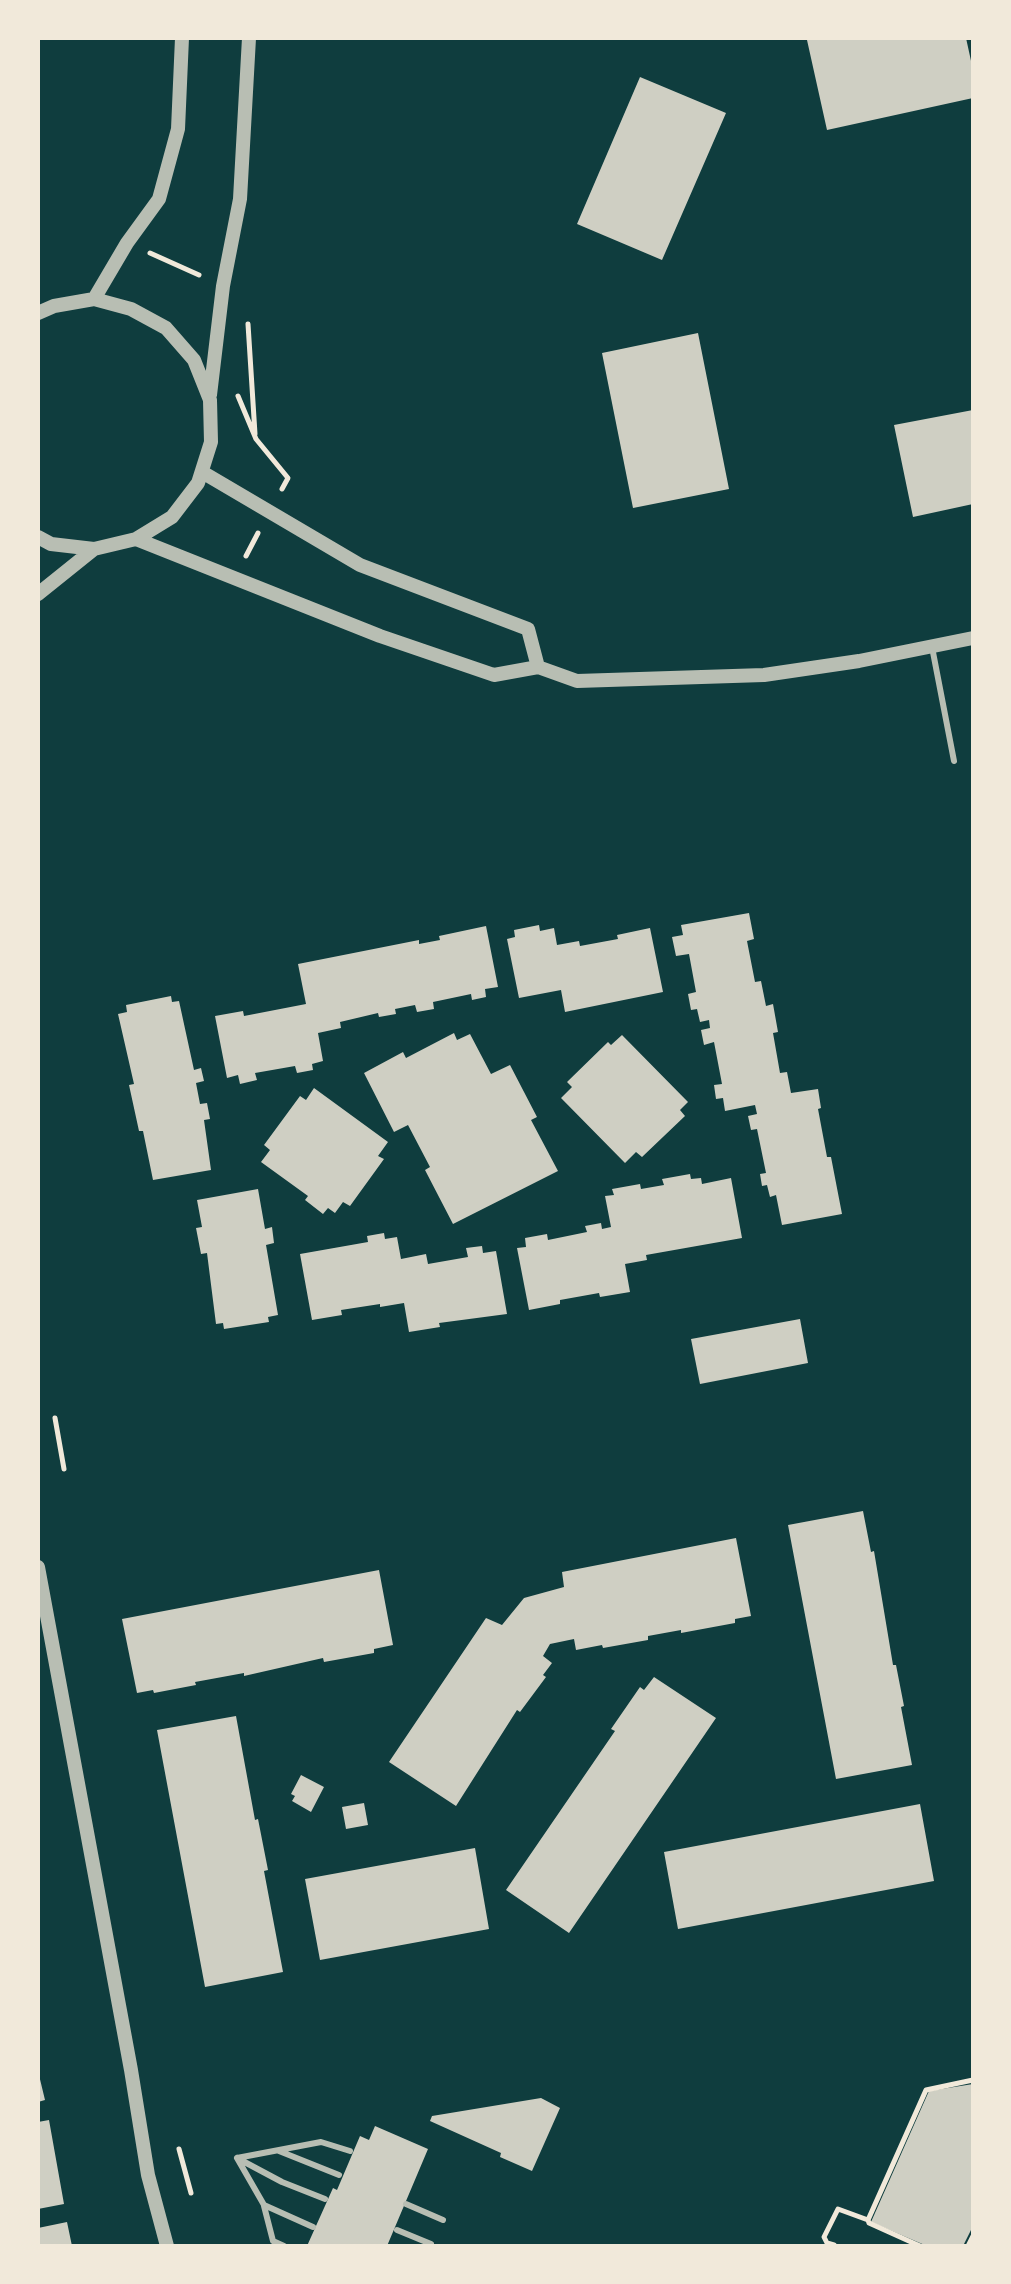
<!DOCTYPE html>
<style>
body{margin:0}
#map{position:relative;width:1011px;height:2284px;overflow:hidden;background:#0f3d3e;font-family:Montserrat,sans-serif}
canvas{display:block}
.frame{position:absolute;inset:0;border:40px solid #f1e9da;pointer-events:none}
</style>
<div id="map">
<canvas width="1011" height="2284"></canvas>
<div class="frame"></div>
</div>
<script>
const g = document.querySelector('canvas').getContext('2d');
g.lineJoin = 'round';
function fill(path, color) { g.fillStyle = color; g.fill(path, 'evenodd'); }
const toPath = rows => new Path2D(rows.map(r => 'M' + r).join(''));
function strokePath(path, color, width, dash) { g.strokeStyle = color; g.lineWidth = width; g.lineCap = dash ? 'butt' : 'round'; g.setLineDash(dash || []); g.stroke(path); }
const building = toPath([
 [815,38,966,38,973,70,973,98,827,130,807,40],
 [640,77,726,113,662,260,577,224],
 [698,333,729,489,633,508,602,353],
 [973,410,973,504,913,517,894,425],
 [749,913,754,939,747,941,755,982,761,981,766,1006,773,1004,778,1032,773,1033,780,1073,787,1072,791,1093,818,1089,821,1108,818,1109,827,1157,831,1157,842,1214,782,1225,776,1195,770,1197,767,1185,762,1186,760,1174,766,1173,757,1129,751,1130,748,1116,757,1114,755,1105,725,1111,723,1098,716,1099,714,1085,722,1084,714,1042,704,1045,701,1030,710,1028,709,1020,700,1022,697,1009,691,1010,688,994,696,992,689,954,676,956,672,937,683,935,681,925],
 [539,925,540,931,554,928,557,945,579,941,580,946,618,939,617,935,650,928,663,992,565,1012,561,990,519,998,507,939,515,937,514,930],
 [486,926,498,987,485,989,486,997,472,1000,471,994,433,1002,434,1009,417,1012,415,1005,395,1009,396,1014,379,1017,378,1013,340,1022,341,1028,318,1033,323,1061,312,1064,313,1070,297,1073,295,1066,255,1073,257,1080,240,1084,238,1075,227,1078,215,1016,243,1011,244,1016,306,1004,298,964,419,940,419,944,440,940,439,936],
 [171,996,172,1002,179,1001,194,1070,201,1068,204,1081,196,1083,200,1104,207,1103,210,1119,204,1120,211,1170,153,1180,143,1131,139,1131,129,1085,134,1084,118,1014,127,1012,126,1005],
 [454,1033,457,1040,470,1034,491,1074,510,1065,537,1117,531,1120,558,1171,453,1224,425,1170,430,1167,408,1125,394,1132,364,1073,403,1052,406,1058],
 [622,1035,688,1102,680,1110,685,1116,642,1157,636,1152,625,1163,561,1098,572,1087,567,1082,608,1042,611,1045],
 [314,1088,388,1142,378,1156,384,1159,350,1206,343,1202,335,1213,328,1208,323,1214,305,1200,308,1196,261,1162,270,1150,264,1145,300,1096,306,1100],
 [690,1174,691,1179,701,1178,702,1184,731,1178,742,1238,646,1255,647,1260,625,1264,630,1292,600,1297,599,1293,560,1300,560,1304,529,1310,517,1248,526,1247,525,1238,547,1234,548,1240,587,1232,585,1226,601,1223,602,1229,611,1227,605,1196,614,1195,612,1189,640,1184,641,1189,664,1185,662,1179],
 [258,1189,265,1229,272,1227,274,1243,266,1245,278,1315,268,1317,269,1322,224,1329,223,1323,216,1324,207,1253,201,1254,196,1228,202,1227,197,1200],
 [384,1233,385,1239,397,1237,401,1259,426,1254,428,1264,468,1257,466,1248,482,1246,483,1253,496,1251,507,1314,439,1323,440,1327,409,1332,404,1303,380,1307,380,1304,341,1310,342,1315,312,1320,300,1254,368,1242,367,1236],
 [800,1319,808,1363,700,1384,691,1339],
 [863,1511,871,1552,874,1551,893,1665,896,1665,904,1706,901,1707,912,1765,836,1779,788,1525],
 [736,1538,751,1616,735,1619,735,1623,681,1633,681,1630,648,1636,648,1640,603,1648,602,1645,576,1650,574,1639,550,1644,543,1656,552,1663,543,1675,546,1677,520,1712,517,1710,456,1806,389,1762,486,1618,502,1625,524,1598,564,1587,562,1572],
 [379,1570,393,1645,374,1649,374,1653,324,1662,323,1658,244,1676,244,1673,195,1682,196,1685,154,1693,153,1690,137,1693,122,1619],
 [654,1677,716,1718,569,1933,506,1890,615,1731,611,1729,640,1687,644,1690],
 [236,1716,255,1820,258,1819,268,1870,264,1871,283,1972,205,1987,157,1730],
 [301,1775,324,1787,311,1812,292,1801,295,1796,291,1794],
 [364,1803,368,1825,346,1829,342,1807],
 [920,1804,934,1881,678,1929,664,1852],
 [475,1848,489,1929,320,1960,305,1879],
 [38,2071,45,2100,38,2102],
 [973,2084,973,2226,963,2246,927,2246,871,2222,929,2091],
 [541,2098,560,2108,532,2171,500,2157,501,2153,430,2121,432,2116],
 [49,2120,64,2204,38,2209,38,2122],
 [375,2126,428,2149,387,2246,307,2246,333,2188,337,2190,360,2136,369,2140],
 [67,2222,72,2246,38,2246,38,2228]
]);
const path = toPath([
 [150,253,199,275],
 [248,324,255,434],
 [238,396,256,439,288,478,282,489],
 [246,556,258,533],
 [55,1418,64,1469],
 [179,2149,191,2193],
 [868,2220,869,2223,920,2246],
 [834,2245,827,2243,824,2237,838,2209,868,2220,926,2090,973,2080],
 [968,2246,973,2236]
]);
const service = toPath([
 [932,647,954,761],
 [279,2151,339,2175],
 [237,2158,321,2142,350,2151],
 [237,2158,264,2205,313,2227],
 [237,2158,282,2182,325,2199],
 [406,2204,443,2220],
 [264,2206,273,2241,284,2246],
 [397,2230,431,2244]
]);
const tertiary = toPath([
 [94,299,127,243,159,199,178,129,182,38],
 [38,313,54,306,94,299,131,309,166,328,194,360,210,400,211,442,198,483,172,517,136,539,94,549,51,544,38,537],
 [210,395,223,286,240,199,249,38],
 [202,472,360,565,528,629,538,667],
 [136,539,380,636,494,675,538,667,577,681,764,675,859,661,973,638],
 [38,594,94,549],
 [38,1567,131,2070,148,2175,167,2246]
]);
fill(building, '#cfcfc3');
strokePath(path, '#f1e9da', 5);
strokePath(service, '#b8beb3', 6);
strokePath(tertiary, '#b8beb3', 14);
</script>
